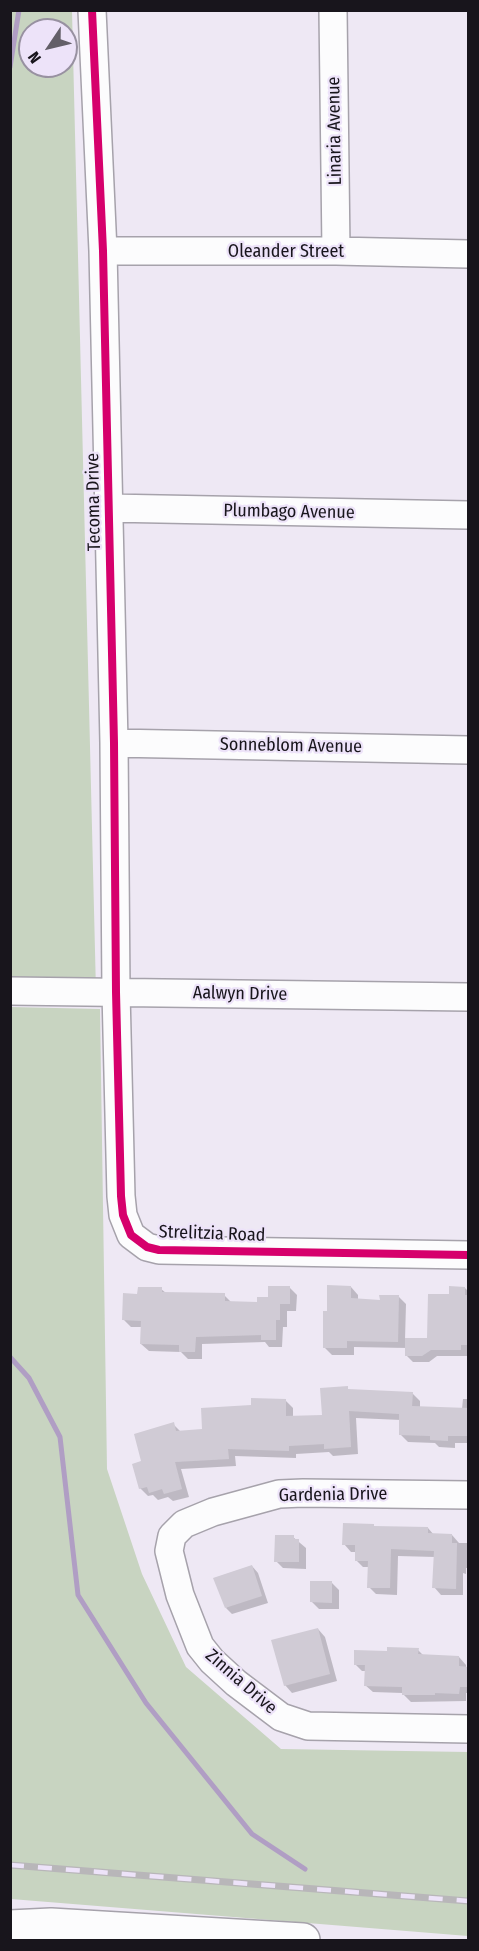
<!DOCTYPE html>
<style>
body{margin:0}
#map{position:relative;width:479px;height:1951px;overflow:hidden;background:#eee8f4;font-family:"Fira Sans Condensed",sans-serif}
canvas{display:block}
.frame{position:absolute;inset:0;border:12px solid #18151c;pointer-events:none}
.north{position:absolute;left:18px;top:18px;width:60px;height:60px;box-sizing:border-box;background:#ede3f9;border:2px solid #9891a1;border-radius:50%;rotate:235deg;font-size:16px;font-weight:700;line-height:24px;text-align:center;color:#18151c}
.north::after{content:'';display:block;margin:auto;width:21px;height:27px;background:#635f68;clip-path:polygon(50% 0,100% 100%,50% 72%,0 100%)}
</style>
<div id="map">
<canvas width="479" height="1951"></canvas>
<div class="frame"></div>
<div class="north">N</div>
</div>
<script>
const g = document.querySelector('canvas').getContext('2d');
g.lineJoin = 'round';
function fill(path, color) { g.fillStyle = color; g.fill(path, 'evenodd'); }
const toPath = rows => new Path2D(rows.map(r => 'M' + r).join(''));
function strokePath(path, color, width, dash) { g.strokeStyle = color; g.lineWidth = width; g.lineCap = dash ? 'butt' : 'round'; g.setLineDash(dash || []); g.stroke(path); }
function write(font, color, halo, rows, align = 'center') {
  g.font = font + ' "Fira Sans Condensed",sans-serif'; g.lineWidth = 4.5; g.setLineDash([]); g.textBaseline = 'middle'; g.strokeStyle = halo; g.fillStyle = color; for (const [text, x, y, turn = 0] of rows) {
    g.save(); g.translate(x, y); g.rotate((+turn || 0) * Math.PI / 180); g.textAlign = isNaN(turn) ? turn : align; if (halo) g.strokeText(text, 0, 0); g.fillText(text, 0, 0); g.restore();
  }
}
const green = toPath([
 [11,11,72,11,96,991,11,987],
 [30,30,66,30,66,66,30,66],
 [11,1007,100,1009,107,1469,142,1574,186,1667,281,1749,468,1752,468,1936,11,1899]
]);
const shadow = toPath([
 [289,1287,297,1295,296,1311,287,1311,287,1327,283,1327,282,1347,269,1347,265,1342,202,1344,202,1359,188,1359,181,1352,149,1351,141,1344,142,1327,131,1327,124,1320,139,1295,161,1289,166,1293,224,1295,232,1303,258,1304],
 [351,1287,358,1295,358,1300,381,1301,399,1297,406,1304,405,1340,429,1340,450,1296,465,1288,468,1291,468,1351,467,1356,437,1356,429,1362,413,1362,406,1355,407,1348,354,1347,354,1355,332,1355,324,1347,328,1313],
 [347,1388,350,1391,412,1393,420,1401,420,1408,462,1409,463,1399,468,1399,468,1443,455,1443,455,1448,439,1447,435,1443,408,1442,400,1434,401,1420,356,1418,358,1454,333,1456,329,1452,296,1454,296,1458,235,1456,236,1466,181,1469,189,1497,173,1501,168,1497,158,1500,153,1495,148,1496,140,1488,143,1462,173,1424,181,1432,204,1430,253,1406,285,1400,293,1408,293,1418,323,1416],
 [375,1527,428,1528,434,1535,452,1535,459,1543,468,1543,468,1568,466,1568,466,1574,463,1573,463,1595,441,1595,434,1587,435,1557,398,1556,397,1595,376,1594,369,1587,369,1567,363,1567,356,1560,356,1552,351,1552,344,1544],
 [293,1537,306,1548,306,1569,283,1568,276,1561],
 [252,1566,258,1573,268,1603,232,1614,226,1608],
 [332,1583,339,1590,339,1609,319,1609,311,1601],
 [318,1629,325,1637,337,1681,292,1693,285,1685],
 [418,1650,424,1656,459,1657,466,1665,466,1668,468,1668,468,1693,466,1693,466,1701,411,1702,402,1693,373,1692,365,1685,366,1671,362,1671,355,1664,388,1653]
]);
const stream = toPath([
 [10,67,19,10],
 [10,1357,29,1378,60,1437,78,1595,146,1703,252,1834,305,1869]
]);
const building = toPath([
 [327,1285,351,1286,351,1298,380,1300,379,1295,399,1295,398,1342,347,1341,347,1348,323,1348,323,1311,327,1311],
 [268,1286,290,1286,290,1304,280,1304,280,1320,276,1320,276,1340,261,1340,261,1335,196,1337,195,1352,179,1352,179,1345,140,1344,141,1321,122,1320,123,1293,137,1294,138,1287,162,1287,162,1292,225,1293,225,1301,257,1302,257,1297,268,1297],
 [449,1286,465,1287,465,1295,468,1295,468,1345,461,1345,461,1350,431,1350,422,1356,405,1356,405,1338,427,1338,428,1294,449,1294],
 [348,1386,348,1389,413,1392,412,1406,468,1408,468,1436,448,1436,448,1441,430,1440,430,1436,399,1435,399,1414,349,1411,351,1447,324,1449,324,1444,289,1446,289,1451,228,1449,229,1459,175,1462,182,1489,164,1494,162,1489,149,1493,147,1487,139,1489,132,1464,141,1461,134,1434,174,1422,176,1431,202,1429,201,1408,251,1405,251,1398,286,1399,286,1416,322,1415,320,1388],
 [343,1523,374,1524,374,1526,428,1527,428,1533,452,1534,452,1543,457,1543,456,1589,432,1588,434,1551,391,1549,390,1588,367,1588,368,1561,355,1561,355,1545,342,1545],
 [275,1535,294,1535,294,1539,299,1539,299,1562,274,1562],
 [252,1565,262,1596,225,1608,213,1578],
 [310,1581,332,1581,332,1603,310,1602],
 [318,1628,330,1674,284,1686,271,1640],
 [387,1647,419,1648,418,1654,459,1656,459,1666,468,1667,468,1687,460,1687,459,1694,435,1693,435,1695,402,1695,402,1687,364,1686,365,1665,354,1665,354,1650,387,1651]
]);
const minor = toPath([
 [92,10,103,251,114,743,116,992,121,1196,123,1215,131,1235,147,1247,159,1250,468,1255],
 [333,10,336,251],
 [103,251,336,251,468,254],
 [109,508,468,515],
 [114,743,468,750],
 [10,991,468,997],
 [468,1495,303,1493,279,1494,213,1512,184,1524,172,1536,169,1551,180,1595,200,1646,212,1661,236,1683,281,1717,308,1726,468,1729]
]);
const major = toPath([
 [10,1927,51,1925,303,1940]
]);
const rail = toPath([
 [10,1865,468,1901]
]);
const cycleway = toPath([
 [92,10,103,251,114,743,116,992,121,1196,123,1215,131,1235,147,1247,159,1250,468,1255]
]);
const streetNames = [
 ["Linaria Avenue",335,131,-91],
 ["Oleander Street",286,252],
 ["Tecoma Drive",94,502,-91],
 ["Plumbago Avenue",289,512,1],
 ["Sonneblom Avenue",291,746,1],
 ["Aalwyn Drive",240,994,1],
 ["Strelitzia Road",212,1234,2],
 ["Gardenia Drive",333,1495,-1],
 ["Zinnia Drive",241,1682,41]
];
fill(green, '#c8d4c1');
fill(shadow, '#0003');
strokePath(stream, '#b09ec4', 5);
fill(building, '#d0cbd5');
strokePath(minor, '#a6a2ab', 30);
strokePath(major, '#a6a2ab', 36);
strokePath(minor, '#fcfcfd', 27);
strokePath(major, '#fcfcfd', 33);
strokePath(rail, '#b8b6b9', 7);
strokePath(rail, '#ede3f9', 4.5, [14]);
strokePath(cycleway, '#d6006c', 8);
write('18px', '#18151c', '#ede3f9', streetNames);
</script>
